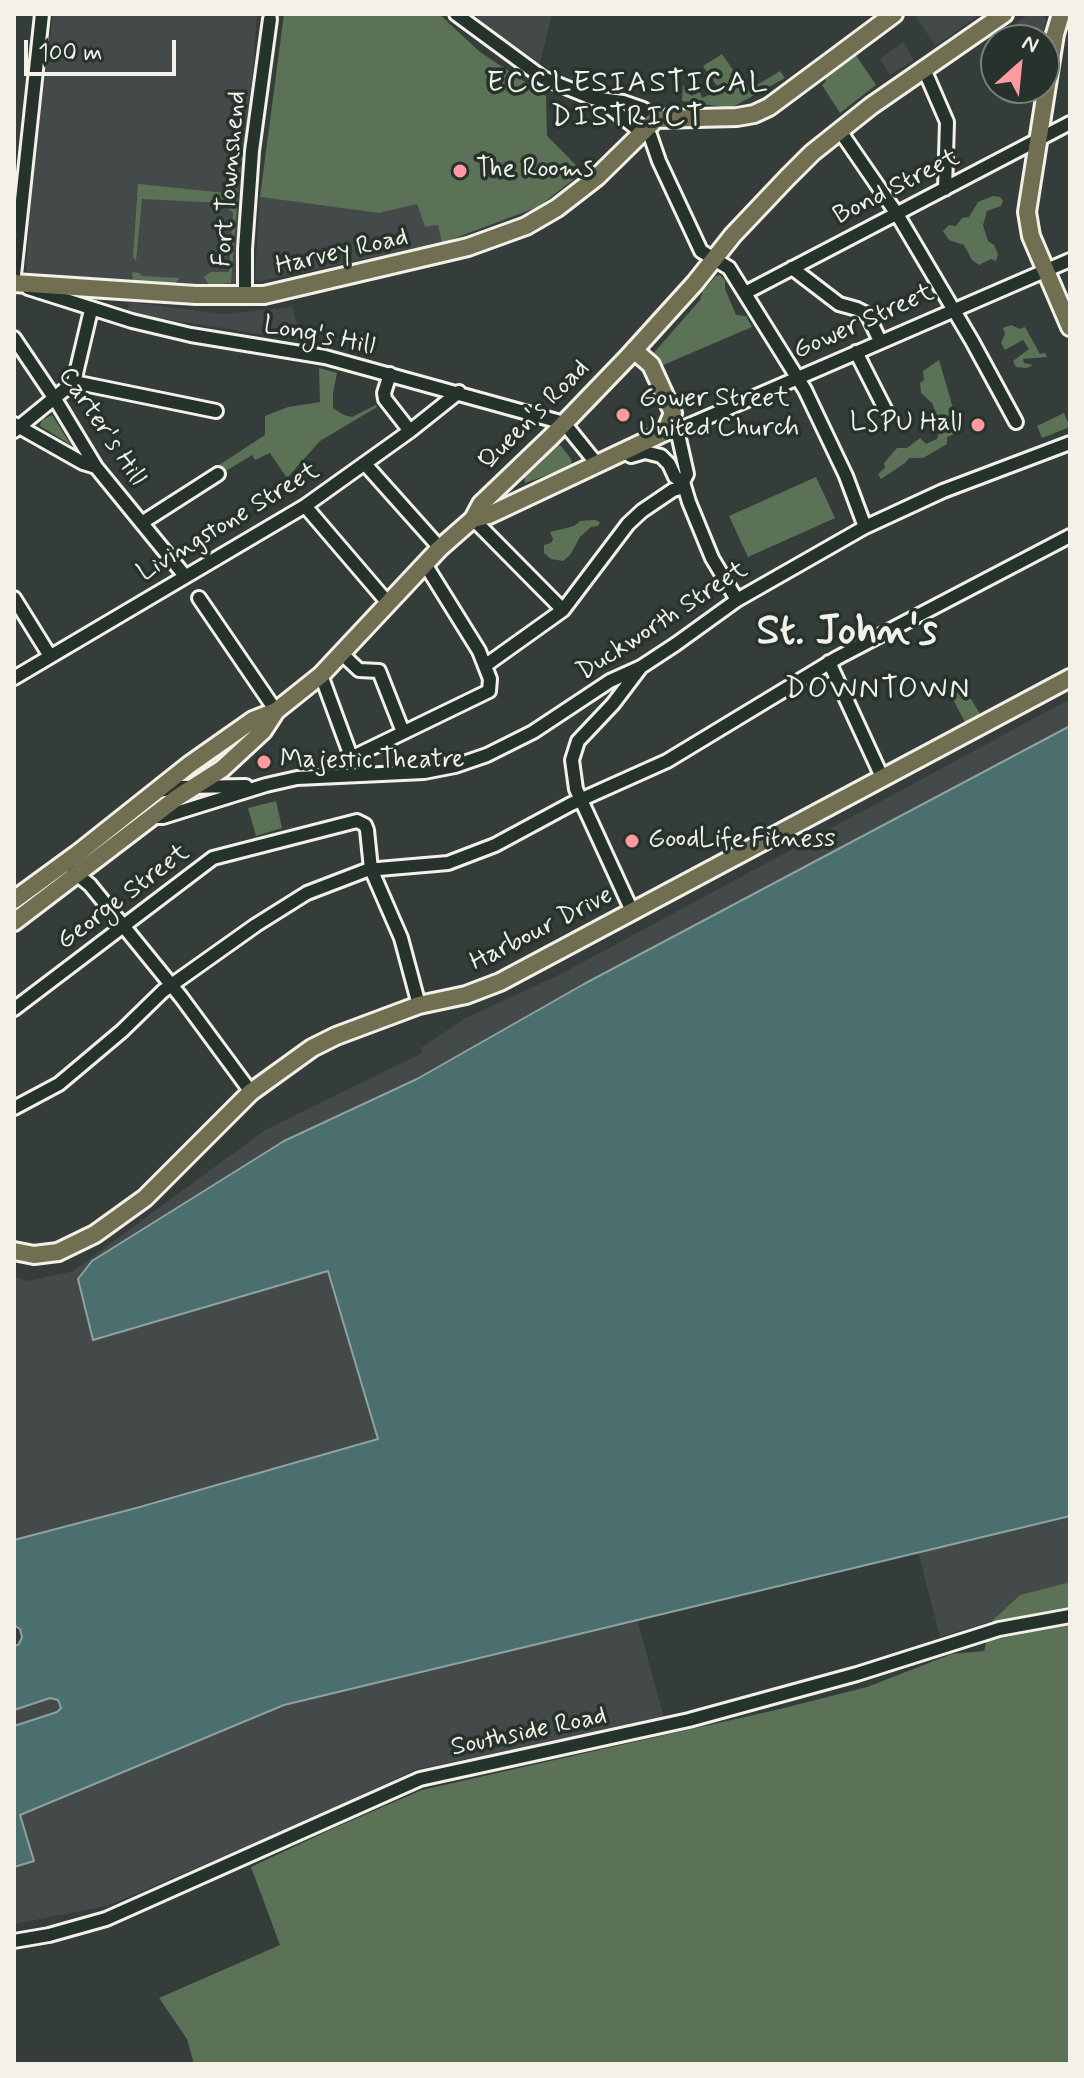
<!DOCTYPE html>
<style>
body{margin:0}
#map{position:relative;width:1084px;height:2078px;overflow:hidden;background:#343d3a;font-family:Mynerve,sans-serif}
canvas{display:block}
.frame{position:absolute;inset:0;border:16px solid #f4f1e8;pointer-events:none}
.north{position:absolute;left:980px;top:24px;width:80px;height:80px;box-sizing:border-box;background:#26332d;border:2px solid #787f78;border-radius:50%;rotate:27deg;font-size:22px;font-weight:700;line-height:32px;text-align:center;color:#f4f1e8}
.north::after{content:'';display:block;margin:auto;width:28px;height:36px;background:#ff9aa2;clip-path:polygon(50% 0,100% 100%,50% 72%,0 100%)}
.scale{position:absolute;left:24px;top:40px;width:152px;height:36px;box-sizing:border-box;border:4px solid #f4f1e8;border-top:0;padding-left:10px;font-size:24px;line-height:28px;white-space:nowrap;color:#f4f1e8;-webkit-text-stroke:6px #26332d;paint-order:stroke}
</style>
<div id="map">
<canvas width="1084" height="2078"></canvas>
<div class="frame"></div>
<div class="north">N</div>
<div class="scale">100 m</div>
</div>
<script>
const g = document.querySelector('canvas').getContext('2d');
g.lineJoin = 'round';
function fill(path, color) { g.fillStyle = color; g.fill(path, 'evenodd'); }
const toPath = rows => new Path2D(rows.map(r => 'M' + r).join(''));
function strokePath(path, color, width, dash) { g.strokeStyle = color; g.lineWidth = width; g.lineCap = dash ? 'butt' : 'round'; g.setLineDash(dash || []); g.stroke(path); }
function write(font, color, halo, rows, align = 'center') {
  g.font = font + ' Mynerve,sans-serif'; g.lineWidth = 7; g.setLineDash([]); g.textBaseline = 'middle'; g.strokeStyle = halo; g.fillStyle = color; for (const [text, x, y, turn = 0] of rows) {
    g.save(); g.translate(x, y); g.rotate((+turn || 0) * Math.PI / 180); g.textAlign = isNaN(turn) ? turn : align; if (halo) g.strokeText(text, 0, 0); g.fillText(text, 0, 0); g.restore();
  }
}
const built = toPath([
 [53,14,257,14,236,290,37,277,30,275,26,270,32,181],
 [472,14,552,14,540,63,505,39],
 [915,14,981,14,935,46],
 [1029,14,1044,14,1046,21,1041,40,1010,40,1004,32],
 [903,42,914,60,890,75,880,59],
 [260,197,379,213,417,204,438,224,442,243,260,281,255,278],
 [129,302,224,314,292,307,302,341,153,317,127,311],
 [1070,699,1070,726,584,984,417,1079,284,1141,92,1261,93,1340,328,1270,378,1439,14,1540,14,1277,29,1281,73,1271,265,1130,422,1053,421,1048,466,1018,561,974],
 [1070,1516,1070,1582,1020,1595,992,1621,940,1637,918,1552],
 [637,1619,664,1718,414,1770,320,1815,107,1906,14,1924,14,1867,34,1861,20,1815,284,1705],
 [50,1698,58,1700,59,1711,14,1726,14,1710]
]);
const green = toPath([
 [284,14,439,14,480,52,546,96,547,136,583,172,538,207,442,243,438,225,425,227,417,204,379,213,260,197],
 [722,54,745,87,752,83,755,86,780,71,785,78,731,108,682,101,683,85,691,96,700,92,702,98,720,90,703,66],
 [855,54,876,85,840,113,822,85,826,81,825,79],
 [138,184,226,193,227,185,235,187,238,190,231,283,209,285,204,277,210,272,229,272,233,213,224,203,142,199,136,261,133,257],
 [993,196,1000,197,1003,201,1001,206,987,211,983,225,988,241,994,245,998,254,996,261,991,259,979,265,972,260,964,245,949,240,943,231,949,225,956,226,962,218,969,217,978,202],
 [132,272,139,273,142,276,180,278,174,284,133,281],
 [720,275,725,280,725,289,736,315,746,316,752,327,661,366,651,356,700,300,703,291,716,276],
 [1011,325,1020,329,1025,327,1040,354,1045,353,1047,357,1023,359,1024,363,1033,365,1027,368,1016,367,1013,361,1029,349,1023,340,1005,350,1001,343,1005,334,1003,328],
 [939,360,960,432,947,437,947,444,923,458,909,458,905,463,881,479,878,474,885,468,884,463,897,448,907,448,920,438,926,444,937,439,941,426,932,403,921,393,920,383,924,380,923,371],
 [319,368,337,373,333,393,333,408,344,415,352,417,376,405,377,407,320,441,287,478,270,453,255,460,252,455,221,474,216,467,265,435,265,416,288,407,320,402],
 [1064,413,1070,427,1042,438,1037,426],
 [52,415,71,445,40,426,42,420],
 [557,445,561,446,571,459,572,466,525,483,524,476],
 [816,477,835,518,748,557,729,516],
 [595,520,600,522,598,526,591,527,580,537,570,555,563,561,551,559,544,553,544,545,551,543,553,539,550,532,574,526,580,521],
 [960,692,971,699,980,714,965,722,950,694],
 [276,801,282,828,256,836,248,808],
 [1070,1582,1070,2064,194,2064,187,2039,159,1998,280,1945,251,1867,332,1829,422,1790,780,1709,867,1687,952,1654,984,1651,992,1621,1020,1595]
]);
const water = toPath([
 [1070,726,1070,1516,284,1705,20,1815,34,1861,14,1867,14,1726,57,1712,61,1708,58,1700,50,1698,14,1710,14,1647,19,1644,22,1637,20,1629,14,1625,14,1540,136,1508,378,1439,328,1271,93,1340,78,1279,92,1261,284,1141,417,1079,584,984,1070,726]
]);
const minor = toPath([
 [456,14,543,78,592,98,623,102,643,109,656,119],
 [924,69,947,122,945,189],
 [602,101,641,132,650,135,659,161,701,251,729,268,805,390,846,476,865,527],
 [840,131,897,214,972,341,1016,422],
 [792,268,839,304,857,309,867,314,880,341],
 [14,275,42,14],
 [28,288,132,321,191,335,325,357,564,423,597,464],
 [745,293,1070,123],
 [245,296,245,249,252,151,270,19],
 [14,338,55,399,96,467,185,576],
 [856,352,886,411],
 [390,374,384,393,385,399,410,431],
 [74,382,216,411],
 [14,424,83,463,96,467],
 [676,425,687,474,683,482,689,502,712,558,737,600],
 [678,430,1070,260],
 [14,431,74,382,91,310],
 [624,452,631,456,645,452,661,456,669,464,675,477,683,482],
 [365,464,440,548],
 [305,506,388,603],
 [473,519,563,610],
 [143,522,218,474],
 [14,598,50,656],
 [199,598,276,711],
 [342,654,359,670,379,671,403,732],
 [829,662,882,777],
 [486,665,563,610,628,524,642,511,673,490,684,487],
 [321,675,353,762],
 [14,678,305,506,410,431,459,392],
 [353,757,489,691,490,679,479,651,425,564],
 [158,791,181,787,246,786],
 [152,817,163,817,266,785,297,778,424,772,455,766,487,755,533,732,610,681,641,667,676,644,737,600,865,527,943,491,1070,443],
 [73,871,90,885,181,997,251,1092],
 [632,911,576,789,572,760,578,741,613,704,641,667],
 [14,1009,213,858,357,821,365,825,367,830,371,869,401,938,419,1005],
 [14,1108,59,1084,122,1031,163,991,256,925,307,893,367,870,448,863,495,845,571,804,667,761,837,658,1070,536],
 [14,1941,49,1935,106,1919,420,1779,689,1720,857,1674,999,1629,1070,1616]
]);
const major = toPath([
 [1061,14,1055,34,1027,212,1031,236,1070,327],
 [14,283,196,295,264,295,468,247,526,226,557,208,597,177,656,119,737,117,754,114,769,107,894,14],
 [473,519,489,515,665,432,673,413,651,365,634,350],
 [14,900,77,854,189,765,253,720,276,711,321,675,440,548,473,519,481,504,551,437,628,357,695,283,733,235,787,178,812,153,871,106,1004,14],
 [14,922,178,797,222,769,263,731,276,711],
 [14,1251,34,1255,58,1252,95,1234,145,1198,251,1092,312,1048,336,1036,419,1005,466,995,500,982,1070,678]
]);
const markers = [
 [460,171,8,"#ff9aa2"],
 [623,415,8,"#ff9aa2"],
 [978,425,8,"#ff9aa2"],
 [264,762,8,"#ff9aa2"],
 [632,841,8,"#ff9aa2"]
];
const poiNames = [
 ["The Rooms",476,171],
 ["Gower Street",639,400],
 ["United Church",639,430],
 ["LSPU Hall",962,425,"right"],
 ["Majestic Theatre",280,762],
 ["GoodLife Fitness",648,841]
];
const streetNames = [
 ["Fort Townshend",231,179,-85],
 ["Bond Street",897,188,-27],
 ["Harvey Road",342,253,-13],
 ["Gower Street",864,323,-24],
 ["Long's Hill",319,337,11],
 ["Queen's Road",535,416,-45],
 ["Carter's Hill",101,427,56],
 ["Livingstone Street",229,523,-31],
 ["Duckworth Street",663,622,-33],
 ["George Street",124,898,-37],
 ["Harbour Drive",542,930,-27],
 ["Southside Road",529,1733,-12]
];
const quarterNames = [
 ["ECCLESIASTICAL",628,85],
 ["DISTRICT",628,119],
 ["DOWNTOWN",878,691]
];
const townNames = [
 ["St. John's",847,634]
];
fill(built, '#44494a');
fill(green, '#5b7257');
fill(water, '#4a6f6e');
strokePath(water, '#8ea39f', 2);
strokePath(minor, '#f4f1e8', 18);
strokePath(major, '#f4f1e8', 22);
strokePath(minor, '#26332d', 12);
strokePath(major, '#716f52', 16);
for (const [x, y, r, color] of markers) { const dot = new Path2D(); dot.arc(x, y, r, 0, 2 * Math.PI); g.fillStyle = color; g.fill(dot); strokePath(dot, '#26332d', 3); }
write('26px', '#f4f1e8', '#26332d', poiNames, 'left');
write('26px', '#f4f1e8', '#26332d', streetNames);
g.letterSpacing = '2px';
write('30px', '#f4f1e8', '#26332d', quarterNames);
g.letterSpacing = '0px';
write('bold 42px', '#f4f1e8', '#26332d', townNames);
</script>
